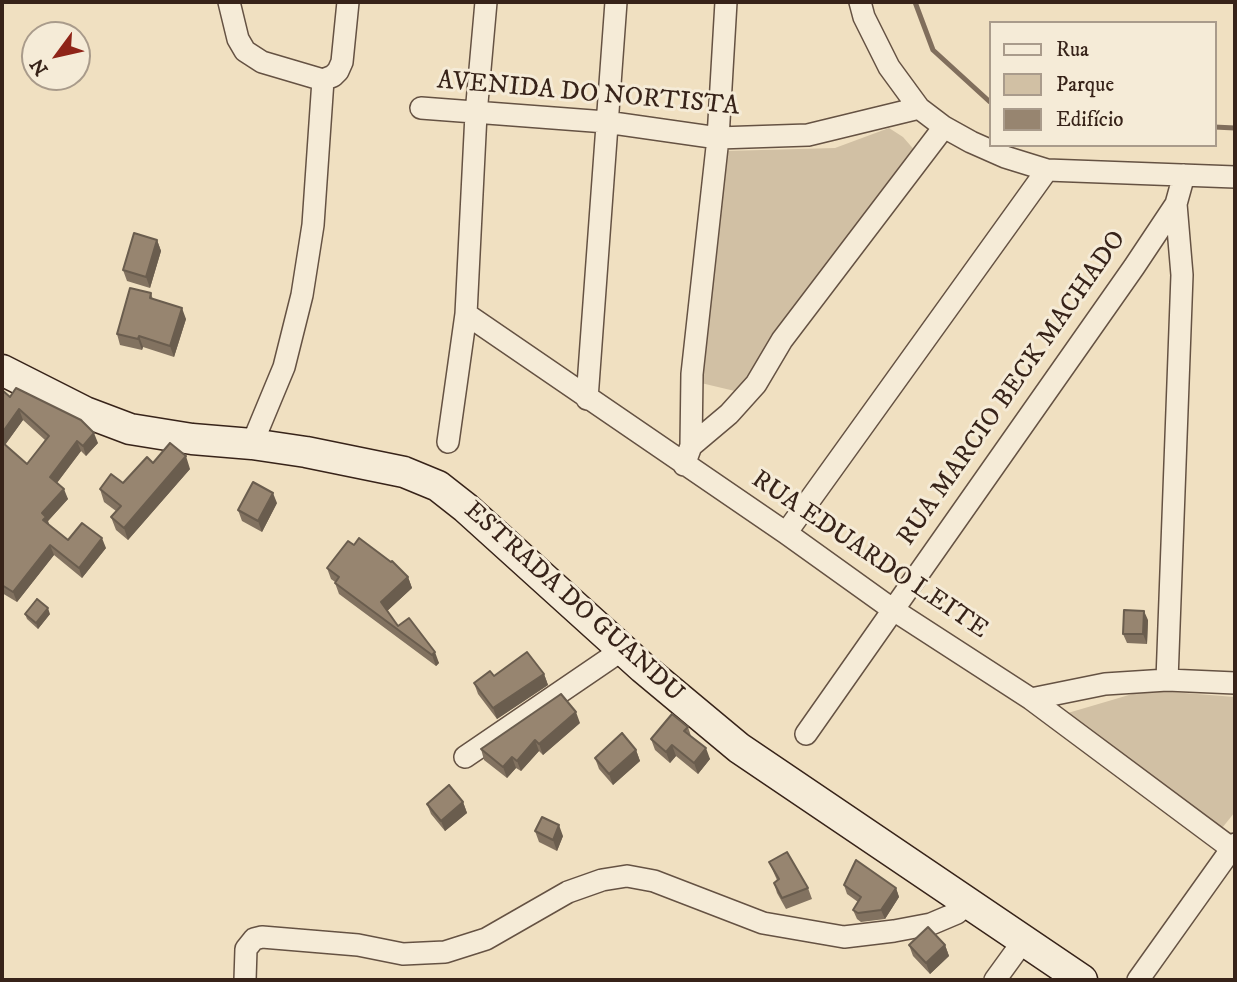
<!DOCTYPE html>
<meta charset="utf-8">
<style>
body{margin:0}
#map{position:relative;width:1237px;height:982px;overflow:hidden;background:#f0e0c1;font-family:"IM FELL DW Pica",serif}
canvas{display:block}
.frame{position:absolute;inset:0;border:4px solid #372319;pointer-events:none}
.legend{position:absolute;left:989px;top:21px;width:228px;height:126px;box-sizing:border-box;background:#f5ebd7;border:2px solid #a99b8b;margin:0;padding:9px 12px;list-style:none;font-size:21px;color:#372319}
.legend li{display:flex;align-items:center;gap:14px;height:35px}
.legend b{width:35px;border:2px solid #a99b8b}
.north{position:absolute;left:21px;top:21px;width:70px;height:70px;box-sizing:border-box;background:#f5ebd7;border:2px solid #a99b8b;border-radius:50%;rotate:237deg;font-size:19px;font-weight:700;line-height:28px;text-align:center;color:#372319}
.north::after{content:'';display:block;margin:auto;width:24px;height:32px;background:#8f2418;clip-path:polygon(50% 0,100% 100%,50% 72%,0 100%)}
</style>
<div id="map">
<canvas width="1237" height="982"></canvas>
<div class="frame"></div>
<ul class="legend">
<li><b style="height:9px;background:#f5ebd7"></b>Rua</li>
<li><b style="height:19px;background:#d1c0a4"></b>Parque</li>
<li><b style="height:19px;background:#978570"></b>Edifício</li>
</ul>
<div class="north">N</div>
</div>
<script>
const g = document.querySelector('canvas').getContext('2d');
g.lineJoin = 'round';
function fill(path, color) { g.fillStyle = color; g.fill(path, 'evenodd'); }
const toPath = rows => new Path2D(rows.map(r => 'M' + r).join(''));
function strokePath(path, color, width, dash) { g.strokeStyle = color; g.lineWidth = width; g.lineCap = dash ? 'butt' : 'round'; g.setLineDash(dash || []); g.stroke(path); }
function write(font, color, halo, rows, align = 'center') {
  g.font = font + ' "IM FELL DW Pica",serif'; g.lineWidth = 6; g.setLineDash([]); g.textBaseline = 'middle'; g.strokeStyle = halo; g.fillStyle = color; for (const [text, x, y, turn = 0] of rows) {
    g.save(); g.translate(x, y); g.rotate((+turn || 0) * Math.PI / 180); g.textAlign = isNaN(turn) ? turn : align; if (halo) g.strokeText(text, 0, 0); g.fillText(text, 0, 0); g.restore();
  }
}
const green = toPath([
 [889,128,903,137,917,153,739,392,701,383,725,151,835,148],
 [1146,690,1235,697,1235,812,1222,828,1061,715]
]);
const stream = toPath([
 [915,2,933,50,990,102],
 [1214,127,1235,128]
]);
const street = toPath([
 [229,2,238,39,245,51,262,62,323,80,333,76,338,71,342,62,348,2],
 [860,2,864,17,889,67,919,108,944,127,971,142,1005,157,1047,170,1235,177],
 [421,108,606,122,718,138,808,135,919,108],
 [466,314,786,533,892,609,1031,699,1235,851],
 [587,399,616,2],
 [448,442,466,314,476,114,486,2],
 [252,444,284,367,302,295,313,225,323,80],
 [691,446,729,414,756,384,782,340,944,127],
 [684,465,691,446,692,374,718,138,726,2],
 [786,533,1047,170],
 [1167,680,1182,275,1176,204],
 [1031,699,1105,684,1167,680,1235,683],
 [806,734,1134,267,1176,204,1184,175],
 [465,757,622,650],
 [245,980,246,949,254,939,262,937,358,945,403,954,445,952,486,939,568,892,602,880,627,876,654,881,763,923,844,937,894,931,931,924,957,913,969,902],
 [995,980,1024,940],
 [1138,980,1235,844]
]);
const secondary = toPath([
 [2,370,85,412,130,429,192,439,252,444,306,452,404,472,438,486,466,508,643,668,739,748,1082,980]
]);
const wall = toPath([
 [157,240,161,251,150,288,127,281,123,270],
 [151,293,153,300,186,319,174,357,143,347,142,350,120,345,117,334],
 [2,390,10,397,98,443,86,456,81,451,57,483,68,499,48,521,49,525,68,540,106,548,82,578,54,555,17,602,2,593,2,561,3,558],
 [23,420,45,440,27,464,5,445],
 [153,463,190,469,128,540,116,530,111,517,116,511,104,502,100,489,123,483],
 [277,503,262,532,242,521,238,510],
 [354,545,408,577,412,588,387,611,398,626,409,618,439,663,436,666,339,594,335,583,335,582,331,579,327,568],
 [25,614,50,614,38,629,27,619],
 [1148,620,1147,644,1127,643,1123,634],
 [544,674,548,685,497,719,478,694,474,683,494,676],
 [580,723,543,755,539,751,521,771,516,768,507,778,484,760,481,749],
 [688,727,691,736,710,759,698,774,676,756,670,763,655,750,651,739],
 [636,750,640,761,613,785,599,769,595,758],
 [463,802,467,813,445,831,431,814,427,804],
 [535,831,563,836,557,851,539,842],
 [769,862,808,888,812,899,786,909,777,893,774,883,777,880],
 [844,885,896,888,899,897,885,919,861,922,857,919,853,910,858,902,847,894],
 [909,945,945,945,949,956,930,974,913,956]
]);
const shadedWall = toPath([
 [157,240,161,251,150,288,146,277],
 [182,308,186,319,174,357,170,346],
 [139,336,143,347,142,350,138,339],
 [19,409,23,420,2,449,2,433],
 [94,433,98,443,86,456,83,446],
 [77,441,81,451,53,488,50,477],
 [186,456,190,469,128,540,124,528],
 [64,489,68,499,48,521,50,528,43,520,42,513],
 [273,493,277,503,262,532,258,521],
 [102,538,106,548,82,578,79,568],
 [50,545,54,555,17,602,13,592],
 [408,577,412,588,385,613,381,602],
 [48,608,50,614,38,629,36,623],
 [1144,611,1148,620,1147,644,1143,634],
 [435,652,439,663,436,666,432,655],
 [544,674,548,685,497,719,493,708],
 [576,712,580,723,543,755,539,744],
 [535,740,539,751,521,771,517,761],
 [672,745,676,756,670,763,666,752],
 [706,748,710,759,698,774,694,763],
 [636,750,640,761,613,785,609,774],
 [512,757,516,768,507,778,503,767],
 [463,802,467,813,445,831,441,821],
 [559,825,563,836,557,851,553,840],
 [896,888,899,897,885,919,881,910],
 [945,945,949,956,930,974,926,963]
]);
const building = toPath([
 [134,233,157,240,146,277,123,270,134,233],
 [130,288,151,293,150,298,182,308,170,346,139,336,138,339,117,334,130,288],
 [16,388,81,420,94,433,83,446,77,441,50,477,64,489,42,513,46,517,43,520,68,540,82,523,102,538,79,568,50,545,13,592,2,585,2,561,3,558,2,546,2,442,27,464,49,436,19,409,2,433,2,390,10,397,16,388],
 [170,443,186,456,124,528,111,517,121,506,100,489,111,474,123,483,147,457,153,463,170,443],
 [253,482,273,493,258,521,238,510,253,482],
 [359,538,391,562,392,561,408,577,381,602,398,626,409,618,435,652,432,655,335,583,339,577,327,568,348,541,354,545,359,538],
 [37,599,48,608,36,623,25,614,37,599],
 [1124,610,1144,611,1143,634,1123,634,1124,610],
 [527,652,544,674,493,708,474,683,490,671,494,676,527,652],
 [561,694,576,712,539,744,535,740,517,761,512,757,503,767,481,749,561,694],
 [672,714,688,727,684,731,706,748,694,763,672,745,666,752,651,739,672,714],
 [622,733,636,750,609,774,595,758,622,733],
 [449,785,463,802,441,821,427,804,449,785],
 [542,817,559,825,553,840,535,831,542,817],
 [787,852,808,888,782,898,774,883,779,879,769,862,787,852],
 [856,860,896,888,881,910,858,913,853,910,861,897,844,885,856,860],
 [928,927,945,945,926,963,909,945,928,927]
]);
const streetNames = [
 ["AVENIDA DO NORTISTA",588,95,5],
 ["RUA MARCIO BECK MACHADO",1013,389,-55],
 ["RUA EDUARDO LEITE",869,556,34],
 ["ESTRADA DO GUANDU",573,603,42]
];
fill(green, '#d1c0a4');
strokePath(stream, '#806e5c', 5);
strokePath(street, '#655243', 24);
strokePath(secondary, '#372319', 33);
strokePath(street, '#f5ebd7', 21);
strokePath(secondary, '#f5ebd7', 30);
fill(wall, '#827260');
fill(shadedWall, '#6a5d4e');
fill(building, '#978570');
strokePath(building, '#6a5d4e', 2);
write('26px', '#372319', '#f5ebd7', streetNames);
</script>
